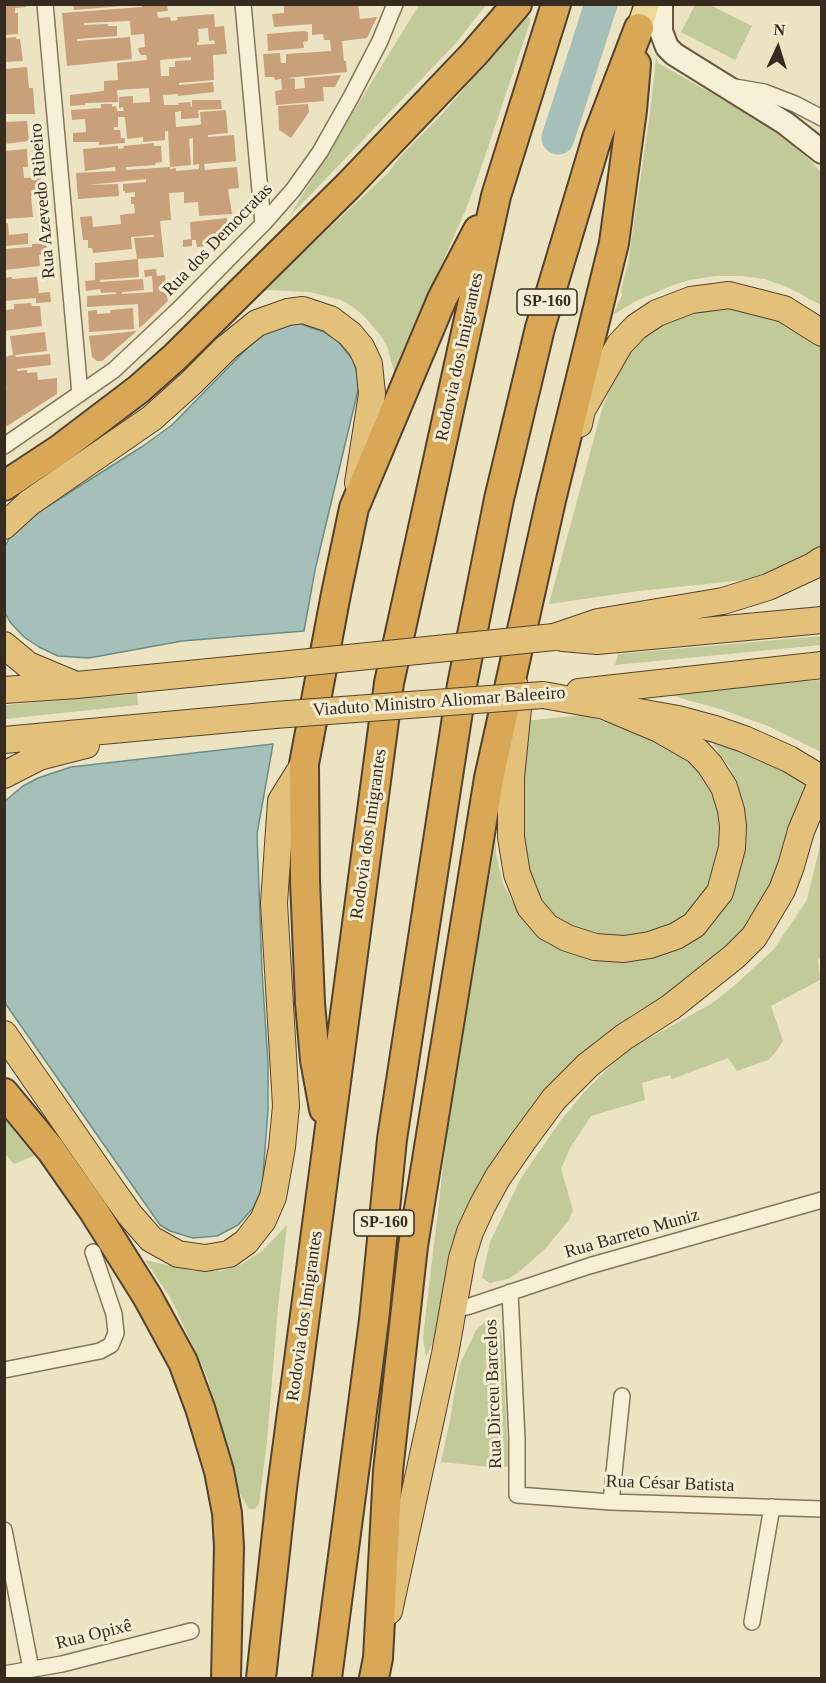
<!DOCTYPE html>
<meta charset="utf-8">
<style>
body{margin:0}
#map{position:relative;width:826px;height:1683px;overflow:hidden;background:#ece3c3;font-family:"Times New Roman",serif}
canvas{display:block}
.frame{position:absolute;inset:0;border:6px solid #362b1e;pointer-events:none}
.north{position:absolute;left:748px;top:18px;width:60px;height:60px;-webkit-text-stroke:4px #f4edd3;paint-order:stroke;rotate:4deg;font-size:16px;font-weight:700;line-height:24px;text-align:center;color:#362b1e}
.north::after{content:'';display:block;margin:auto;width:21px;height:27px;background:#362b1e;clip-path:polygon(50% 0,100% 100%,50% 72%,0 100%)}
</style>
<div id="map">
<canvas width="826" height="1683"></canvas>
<div class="frame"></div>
<div class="north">N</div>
</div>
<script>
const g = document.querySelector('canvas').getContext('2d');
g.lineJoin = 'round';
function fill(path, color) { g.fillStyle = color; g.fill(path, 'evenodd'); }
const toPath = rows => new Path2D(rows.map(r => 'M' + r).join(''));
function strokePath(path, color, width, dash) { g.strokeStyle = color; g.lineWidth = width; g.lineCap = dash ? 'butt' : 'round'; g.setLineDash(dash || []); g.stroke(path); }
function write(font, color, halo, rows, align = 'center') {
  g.font = font + ' "Times New Roman",serif'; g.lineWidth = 6; g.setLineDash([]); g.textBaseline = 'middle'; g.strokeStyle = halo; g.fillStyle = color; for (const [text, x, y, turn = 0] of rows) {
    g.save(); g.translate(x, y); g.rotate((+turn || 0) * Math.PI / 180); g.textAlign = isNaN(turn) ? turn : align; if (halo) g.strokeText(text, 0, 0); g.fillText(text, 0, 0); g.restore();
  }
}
const green = toPath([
 [419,5,486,5,456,43,289,217],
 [695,5,710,5,752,26,735,60,681,32],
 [527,16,531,19,479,174,466,209,431,288,396,379,387,346,381,336,365,317,353,307,341,300,310,292,268,290,255,294,275,274,307,249,388,173,400,157,443,113],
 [656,58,658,63,772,127,812,162,821,173,821,305,787,287,765,279,742,276,715,276,690,280,673,285,634,302,613,315,622,295,621,290,628,263,650,113],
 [706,306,761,313,802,330,821,347,821,549,797,566,754,579,639,591,549,604,602,409,624,357,666,318],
 [821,636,821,645,615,665,618,654],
 [821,680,821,752,768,726,720,709,687,700,673,695,673,691],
 [137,694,138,705,5,719,5,705],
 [584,715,632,731,672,751,688,761,700,774,712,792,718,813,719,827,719,846,714,864,707,886,698,901,685,915,671,923,646,932,623,936,597,934,572,926,556,916,542,900,530,871,524,835,524,721],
 [709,739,763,757,807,785,785,861,747,932,683,985,634,1013,577,1058,529,1110,508,1138,490,1168,435,1338,426,1357,423,1337,450,1108,496,839,496,854,503,884,517,910,527,921,632,957,736,878,745,842,743,804,731,769],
 [821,841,822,956,818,960,820,980,771,1006,783,1041,775,1053,768,1060,737,1071,728,1058,672,1079,670,1075,642,1083,645,1100,591,1116,570,1148,561,1169,573,1210,569,1220,545,1249,520,1271,508,1279,490,1283,482,1278,490,1242,521,1178,561,1120,587,1089,615,1062,635,1046,711,1004,734,986,774,949,807,900],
 [4,1117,11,1124,36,1155,14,1164,5,1154],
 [287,1225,278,1307,267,1441,259,1504,255,1509,249,1509,234,1483,208,1379,171,1299,145,1260,193,1271,221,1271,242,1264,263,1250],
 [498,1320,502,1340,507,1437,512,1458,509,1466,500,1468,441,1462,450,1420,459,1366,476,1330,485,1322]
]);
const water = toPath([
 [298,323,324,332,336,339,353,360,360,382,315,570,304,631,182,641,89,658,58,656,39,647,24,637,10,622,5,613,5,546,10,537,18,528,45,508,143,446,172,425,262,333,277,327,298,323],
 [273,744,257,834,262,971,268,1063,268,1110,262,1188,253,1208,238,1225,217,1236,193,1238,170,1231,160,1225,5,1003,5,801,23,786,38,778,71,767,273,744]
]);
const river = toPath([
 [558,138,601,4]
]);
const building = toPath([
 [4,4,25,4,26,7,15,8,15,13,18,13,18,34,4,35],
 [73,4,122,4,122,6,74,10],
 [142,4,167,4,168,11,157,12,158,18,170,17,171,21,178,20,177,17,214,14,215,27,224,26,227,54,213,55,214,80,179,83,179,85,213,82,214,92,178,96,178,94,163,95,164,105,179,105,178,103,190,102,191,107,192,107,192,100,221,100,222,109,198,110,199,118,181,119,181,111,175,112,176,127,199,125,201,124,200,112,226,110,228,133,208,135,208,137,234,135,236,161,204,164,205,170,237,167,239,188,228,189,232,214,199,216,198,202,184,203,184,192,169,193,171,220,160,221,164,257,137,259,134,238,154,237,154,235,131,237,132,249,93,253,92,248,88,248,88,240,83,240,80,217,92,216,93,227,121,224,120,215,135,213,134,204,131,204,131,197,135,197,135,192,125,193,125,191,123,191,123,184,146,182,146,179,88,185,118,184,119,196,78,199,76,173,116,171,115,167,85,171,83,149,118,146,118,149,124,148,123,146,154,143,154,146,161,146,162,162,155,163,156,165,126,167,126,170,170,167,170,169,176,168,176,171,199,169,199,164,193,165,193,138,189,139,191,165,170,167,168,131,165,131,165,140,143,142,143,137,127,139,125,117,118,117,118,127,114,127,114,130,120,130,121,138,125,138,125,143,99,145,99,142,73,142,73,133,86,132,85,119,72,120,71,110,101,108,101,104,112,104,112,107,116,106,117,111,124,111,123,107,119,108,119,97,133,96,133,103,150,102,149,88,117,90,118,102,85,103,85,105,70,106,70,95,104,91,104,81,118,80,117,63,147,60,146,55,141,55,139,52,138,48,145,47,144,34,131,35,130,21,84,23,84,25,108,24,108,26,117,26,117,36,77,39,77,41,130,37,132,59,67,66,62,13,142,7],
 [208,28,209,41,214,40,215,44,197,45,197,42,199,42,198,29],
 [191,57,191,60,175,61,175,67,169,67,169,76,161,76,160,60],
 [284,4,358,4,360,19,377,17,367,38,342,41,344,61,346,61,347,72,287,78,295,79,295,89,305,88,304,78,341,75,335,87,323,87,324,101,276,105,275,91,282,90,281,79,275,80,274,77,265,77,263,54,280,53,281,63,286,63,286,54,331,51,330,40,324,40,323,34,312,35,312,24,274,27,272,14,284,13],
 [303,31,308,32,308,41,303,42,304,48,268,51,267,34],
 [16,37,16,39,20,39,23,61,4,62,4,38],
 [27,67,29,88,33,88,35,114,4,114,4,69],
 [308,104,309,112,291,138,279,130,278,106],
 [27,121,29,141,4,144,4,122],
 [27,149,28,167,23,167,24,178,41,177,42,195,31,196,33,217,4,219,4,151],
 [227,218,228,239,223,240,223,244,197,247,196,240,192,240,192,246,183,247,183,240,191,239,190,222],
 [8,223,9,235,28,233,28,244,4,246,4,224],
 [46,243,47,254,39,255,40,266,4,270,4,249,32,247,32,244],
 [138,259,139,277,100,280,100,282,143,279,144,290,122,292,122,294,153,292,152,276,145,277,144,270,156,269,157,276,165,275,168,301,145,323,139,328,138,304,87,307,87,296,116,294,116,292,101,293,100,289,86,291,85,281,95,280,95,263],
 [12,277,12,279,37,277,39,293,50,292,51,302,36,303,36,298,4,301,4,278],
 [31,303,32,306,40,306,42,326,4,331,4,310,14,309,14,304],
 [133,308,134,329,89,332,88,311,97,310,97,314,111,313,110,310],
 [137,331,102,361,97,361,92,357,89,336],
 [45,332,47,351,15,355,16,357,50,354,51,365,17,369,17,371,27,370,27,373,37,372,38,380,57,378,57,394,4,428,4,389,7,389,4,384,4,357,13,355,10,336]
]);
const minor = toPath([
 [45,4,80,394],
 [243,4,263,224],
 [735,87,764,92,795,104,822,118],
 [4,446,114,370,179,309,263,224,293,190,320,152,351,97,380,41,395,4],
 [510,1292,517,1439,517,1495,611,1502,822,1509],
 [454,1310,470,1306,589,1266,822,1200],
 [4,1370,100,1351,111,1345,116,1333,114,1314,93,1252],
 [611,1502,622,1396],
 [4,1530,31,1669],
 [752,1622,772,1507],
 [4,1674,62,1664,191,1631]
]);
const secondary = toPath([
 [661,4,661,31,667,47,674,54,785,123,822,152]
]);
const primary = toPath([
 [639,28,647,4]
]);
const trunk = toPath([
 [579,424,582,410,620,344,636,327,657,313,691,300,729,295,784,309,822,333],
 [4,526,29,503,152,418,191,383,226,348,257,323,288,312,303,310,330,319,350,334,361,347,369,364,372,394,358,483],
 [554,637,598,622,723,601,768,587,813,566,822,560],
 [563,638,597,641,822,620],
 [4,645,28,665,71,683],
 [515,686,518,708,511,777,511,837,517,874,530,907,547,927,567,938,595,947,624,949,650,945,676,936,694,925,720,892,732,848,733,826,731,810,724,787,710,765,697,751,659,729,602,705],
 [4,690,77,685,280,665],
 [579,692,822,665],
 [543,695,678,719,715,729,744,739,789,759,822,779],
 [4,740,275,715],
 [4,775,39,757,86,745],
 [4,1034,110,1187,130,1215,151,1239,178,1254,205,1258,229,1254,246,1242,263,1220,273,1197,282,1147,286,1106,274,903,281,801,304,764],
 [389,1611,445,1354,462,1258,470,1232,482,1206,498,1177,523,1141,554,1099,588,1065,624,1037,671,1007,735,956,754,937,782,890,791,866,801,831,822,781]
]);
const motorway = toPath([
 [4,486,60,449,139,389,175,357,348,186,474,54,517,4],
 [4,1093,51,1150,93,1210,147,1296,183,1362,200,1408,219,1471,227,1513,229,1547,226,1678],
 [324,1109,315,1060,310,1003,305,880,304,764,336,594,354,508,442,299,478,230],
 [261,1678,282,1488,389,683,496,196,556,4],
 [327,1678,374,1320,392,1139,462,685,499,499,540,328,597,138,639,28],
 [374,1678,378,1658,388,1471,413,1246,489,778,551,500,614,243,632,110,636,64]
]);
const trunkBridge = toPath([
 [280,665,554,637],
 [275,715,543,695]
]);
const shields = [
 [547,302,60],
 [384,1223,60]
];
const shieldNames = [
 ["SP-160",547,302],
 ["SP-160",384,1223]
];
const streetNames = [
 ["Rua Azevedo Ribeiro",43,201,-95],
 ["Rua dos Democratas",218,240,-46],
 ["Rodovia dos Imigrantes",460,357,-78],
 ["Viaduto Ministro Aliomar Baleeiro",439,702,-4],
 ["Rodovia dos Imigrantes",369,834,-82],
 ["Rua Barreto Muniz",632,1234,-16],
 ["Rodovia dos Imigrantes",305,1316,-82],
 ["Rua Dirceu Barcelos",494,1394,-92],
 ["Rua César Batista",670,1484,2],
 ["Rua Opixê",94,1635,-14]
];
fill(green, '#c1ca98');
fill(water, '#a5bfb9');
strokePath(water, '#6c8d87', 1.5);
strokePath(river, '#a5bfb9', 33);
fill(building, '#c9a07a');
strokePath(minor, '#86745b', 18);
strokePath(secondary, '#68563e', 26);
strokePath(primary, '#54422f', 27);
strokePath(trunk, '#54422f', 28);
strokePath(motorway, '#54422f', 32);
strokePath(minor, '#f7f0d6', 15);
strokePath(secondary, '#f7f0d6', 22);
strokePath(primary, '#eeda9c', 24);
strokePath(trunk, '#e4c17a', 26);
strokePath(motorway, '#d9a857', 28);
strokePath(trunkBridge, '#54422f', 28, []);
strokePath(trunkBridge, '#e4c17a', 26);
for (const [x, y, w] of shields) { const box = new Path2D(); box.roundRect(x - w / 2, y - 13, w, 26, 4.5); g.fillStyle = '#f4edd3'; g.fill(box); strokePath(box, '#362b1e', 1.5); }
write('bold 16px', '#362b1e', null, shieldNames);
write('18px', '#362b1e', '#f4edd3', streetNames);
</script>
